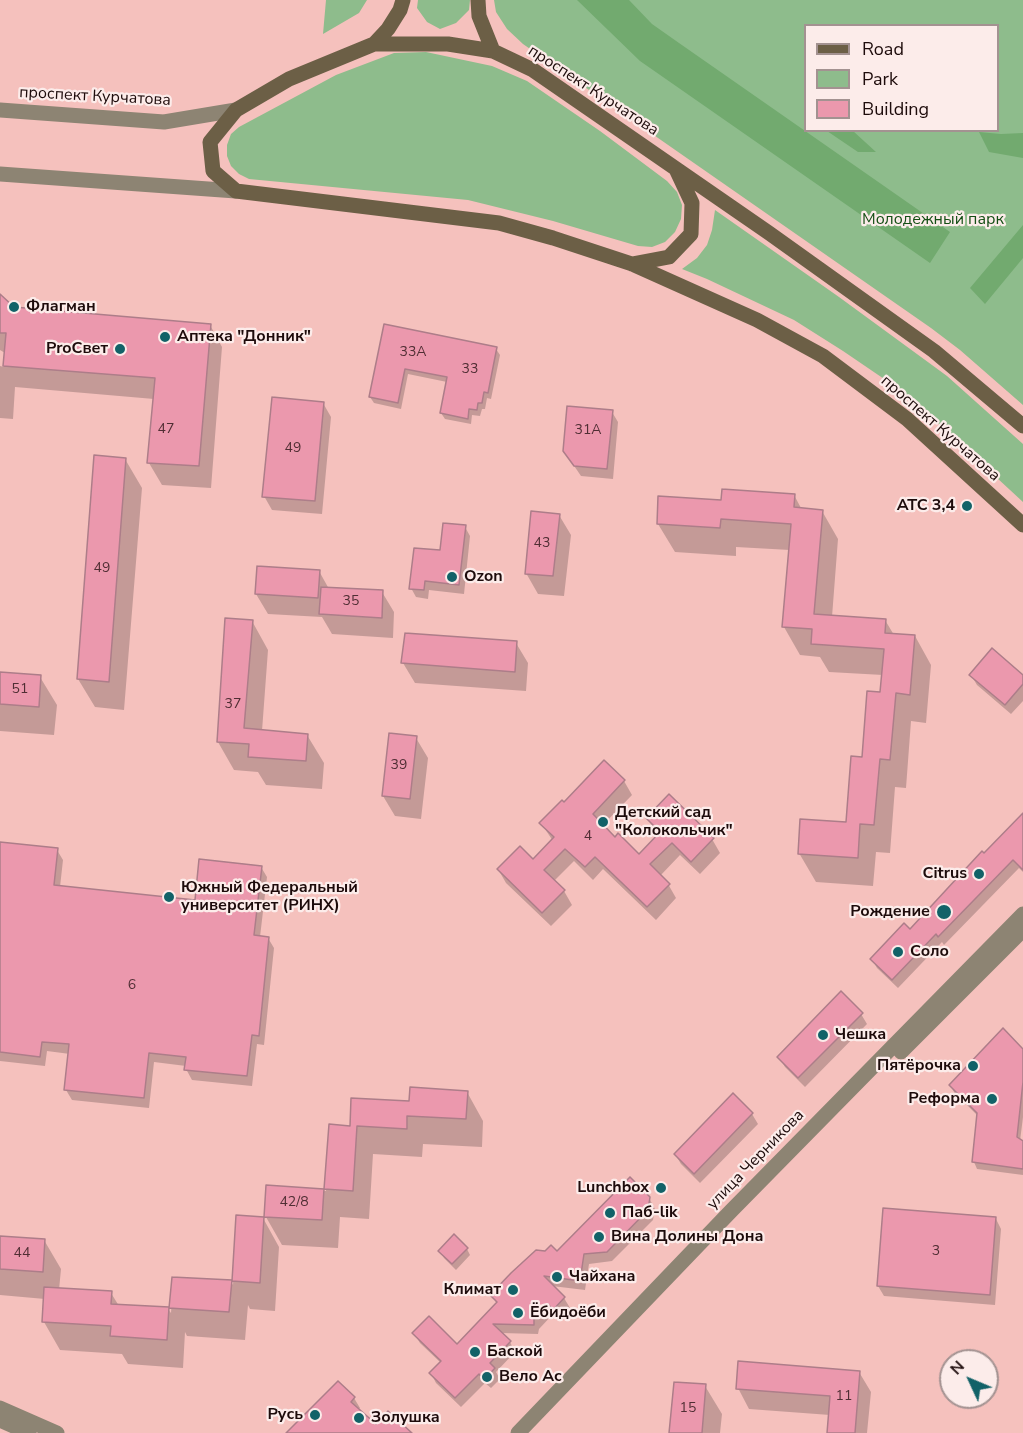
<!DOCTYPE html>
<meta charset="utf-8">
<style>
body{margin:0}
#map{position:relative;width:1023px;height:1433px;overflow:hidden;background:#f5c1bd;font-family:"Nunito Sans",sans-serif}
canvas{display:block}
.legend{position:absolute;left:804px;top:24px;width:195px;height:108px;box-sizing:border-box;background:#fcecea;border:2px solid #a39291;margin:0;padding:8px 10px;list-style:none;font-size:18px;color:#1d0b0b}
.legend li{display:flex;align-items:center;gap:12px;height:30px}
.legend b{width:30px;border:2px solid #a39291}
.north{position:absolute;left:939px;top:1349px;width:60px;height:60px;box-sizing:border-box;background:#fcecea;border:2px solid #a39291;border-radius:50%;rotate:314deg;font-size:16px;font-weight:700;line-height:24px;text-align:center;color:#1d0b0b}
.north::after{content:'';display:block;margin:auto;width:21px;height:27px;background:#126268;clip-path:polygon(50% 0,100% 100%,50% 72%,0 100%)}
</style>
<div id="map">
<canvas width="1023" height="1433"></canvas>
<ul class="legend">
<li><b style="height:8px;background:#6c5f46"></b>Road</li>
<li><b style="height:16px;background:#8ebc8c"></b>Park</li>
<li><b style="height:16px;background:#eb98ad"></b>Building</li>
</ul>
<div class="north">N</div>
</div>
<script>
const g = document.querySelector('canvas').getContext('2d');
g.lineJoin = 'round';
function fill(path, color) { g.fillStyle = color; g.fill(path, 'evenodd'); }
const toPath = rows => new Path2D(rows.map(r => 'M' + r).join(''));
function strokePath(path, color, width, dash) { g.strokeStyle = color; g.lineWidth = width; g.lineCap = dash ? 'butt' : 'round'; g.setLineDash(dash || []); g.stroke(path); }
function write(font, color, halo, rows, align = 'center') {
  g.font = font + ' "Nunito Sans",sans-serif'; g.lineWidth = 4.5; g.setLineDash([]); g.textBaseline = 'middle'; g.strokeStyle = halo; g.fillStyle = color; for (const [text, x, y, turn = 0] of rows) {
    g.save(); g.translate(x, y); g.rotate((+turn || 0) * Math.PI / 180); g.textAlign = isNaN(turn) ? turn : align; if (halo) g.strokeText(text, 0, 0); g.fillText(text, 0, 0); g.restore();
  }
}
const green = toPath([
 [326,0,367,0,359,13,323,34],
 [418,0,470,0,469,10,456,23,440,29,427,22,417,8],
 [494,0,1023,0,1023,405,960,350,931,328,523,44,507,29,496,12],
 [806,26,998,26,998,130,806,130],
 [426,52,492,66,527,81,600,131,667,181,677,192,682,205,681,219,675,232,665,242,652,247,638,246,553,221,468,200,249,179,239,174,231,166,227,156,227,145,231,134,239,127,336,75,394,53],
 [715,210,839,297,947,376,1023,444,1023,502,930,416,890,383,843,351,794,320,707,279,682,269,697,258,707,245,712,230]
]);
const forest = toPath([
 [577,0,629,0,652,24,679,43,950,232,930,263,640,61],
 [827,131,853,131,876,152,858,152],
 [979,132,1001,134,1023,133,1023,158,989,152],
 [1023,225,1023,258,985,304,970,288]
]);
const shadow = toPath([
 [0,295,13,308,210,325,222,347,211,488,162,485,149,463,154,399,15,387,13,419,0,418,0,366,4,367,5,353,0,350],
 [385,326,496,349,500,355,491,399,487,398,485,409,482,409,480,416,472,415,471,424,445,419,441,413,447,382,408,374,401,409,374,403,370,397],
 [323,403,331,417,322,514,272,510,264,496],
 [612,412,618,422,613,479,581,476,564,451],
 [125,459,142,488,124,710,95,707,78,679],
 [794,495,801,508,822,511,838,539,832,617,885,620,894,635,915,636,931,665,926,723,911,721,906,788,895,787,890,853,876,852,873,886,816,882,799,853,847,824,882,693,883,675,829,672,820,657,800,655,784,627,790,550,736,547,736,556,675,552,658,524,723,502],
 [559,515,571,535,564,596,538,594,526,573],
 [465,527,470,536,464,594,429,590,428,599,416,597,411,588],
 [319,571,329,589,382,592,394,612,393,638,332,634,322,617,268,614,256,594],
 [252,621,268,650,262,731,307,735,324,763,322,789,266,785,258,772,234,770,218,742],
 [516,643,528,663,526,691,415,683,403,663],
 [0,674,40,677,57,705,54,735,0,731],
 [971,675,1023,677,1023,701,1011,714,977,685],
 [416,738,428,758,421,819,395,816,383,796],
 [604,762,624,781,632,795,602,826,615,839,639,856,659,835,647,818,712,839,720,853,700,874,680,855,660,876,668,884,676,898,656,920,603,869,593,880,574,861,554,881,564,891,572,905,551,926,506,883,498,869,533,861,553,841,541,823,564,804],
 [1023,815,1023,872,1019,868,944,945,942,942,898,988,877,968,872,959,910,931],
 [0,844,57,850,63,860,60,887,196,901,261,867,267,877,260,937,268,938,274,948,264,1045,257,1044,252,1086,192,1080,186,1069,186,1066,154,1062,149,1108,72,1100,66,1090,70,1054,47,1051,45,1066,0,1061],
 [861,1014,867,1024,805,1087,785,1067,779,1057],
 [1023,1051,1023,1117,1020,1141,1023,1143,1023,1175,977,1169,974,1162,978,1116,954,1092,951,1086],
 [467,1092,483,1121,482,1147,423,1144,422,1157,373,1154,369,1219,340,1217,338,1248,282,1245,266,1217,267,1187,326,1191,330,1126,351,1127,410,1103],
 [752,1114,758,1124,700,1183,681,1164,675,1154],
 [649,1198,655,1209,653,1220,612,1261,589,1264,585,1290,552,1286,564,1298,570,1308,559,1318,554,1313,539,1329,538,1334,501,1333,510,1342,515,1352,496,1372,500,1379,491,1388,485,1383,461,1407,436,1383,431,1373,441,1363,420,1343,414,1333,457,1346,497,1304,492,1295],
 [237,1217,263,1218,279,1247,275,1311,250,1309,248,1305,245,1340,187,1336,185,1332,183,1368,128,1364,122,1354,60,1350,44,1322,45,1299,0,1295,0,1237,44,1240,61,1269,59,1290,111,1293,119,1306,168,1309,171,1313,173,1278,231,1282,233,1285],
 [996,1219,1001,1229,995,1305,884,1296,878,1286],
 [467,1249,470,1255,456,1270,444,1258,440,1251],
 [859,1372,871,1392,867,1433,828,1433,830,1415,749,1409,738,1388],
 [338,1383,354,1398,360,1408,358,1410,376,1427,410,1433,288,1433],
 [705,1386,722,1414,720,1433,671,1433]
]);
const building = toPath([
 [0,294,14,307,211,324,199,466,147,463,155,378,3,366,6,333,0,333,0,294],
 [384,324,497,347,488,393,484,392,482,403,478,403,477,410,469,409,468,419,440,413,447,377,405,369,398,403,369,397,384,324],
 [272,397,324,402,315,501,262,497,272,397],
 [567,406,613,410,607,469,574,466,563,451,567,406],
 [94,455,126,458,109,682,77,679,94,455],
 [722,489,795,494,794,507,823,510,814,614,886,619,885,633,915,635,910,695,896,693,890,760,880,759,874,825,860,824,858,858,798,854,800,819,846,822,851,756,862,757,867,691,880,692,884,649,811,644,812,629,782,627,791,524,721,519,720,528,657,524,658,496,721,500,722,489],
 [531,511,560,514,553,576,525,574,531,511],
 [443,523,466,525,459,585,425,581,424,590,409,589,414,548,440,550,443,523],
 [257,566,320,570,318,598,255,594,257,566],
 [321,587,383,590,382,618,319,614,321,587],
 [225,618,253,620,244,728,308,734,306,761,248,757,249,744,217,742,225,618],
 [405,633,517,641,515,672,401,663,405,633],
 [992,648,1023,675,1023,684,1005,705,969,675,992,648],
 [0,672,41,675,39,707,0,704,0,672],
 [389,733,417,736,410,799,382,796,389,733],
 [604,760,625,780,593,814,615,837,618,833,639,854,660,832,646,818,669,794,714,838,691,862,672,843,650,864,670,884,647,907,595,857,585,867,565,849,544,870,565,890,542,913,497,869,520,846,533,859,554,837,539,823,562,800,564,802,604,760],
 [1023,813,1023,870,1013,860,938,937,936,934,892,980,870,959,904,923,910,929,982,851,984,853,1023,813],
 [0,842,58,848,54,885,195,900,199,859,262,866,254,935,269,937,259,1036,252,1035,247,1076,184,1070,186,1057,149,1053,144,1098,64,1090,69,1044,42,1042,40,1057,0,1052,0,842],
 [841,991,863,1013,798,1078,777,1057,841,991],
 [1003,1028,1023,1049,1023,1082,1017,1137,1023,1141,1023,1169,972,1162,977,1113,949,1085,1003,1028],
 [410,1087,468,1091,466,1119,407,1116,407,1129,357,1126,353,1191,324,1189,322,1220,264,1217,266,1185,324,1189,329,1124,350,1126,351,1098,409,1101,410,1087],
 [733,1093,753,1113,694,1174,674,1154,733,1093],
 [630,1177,650,1197,648,1210,607,1252,584,1254,580,1281,544,1276,565,1297,553,1310,548,1304,534,1319,534,1325,493,1324,511,1341,490,1363,495,1368,484,1380,479,1374,455,1398,429,1373,441,1361,412,1333,429,1316,457,1344,497,1302,490,1295,511,1273,536,1250,545,1251,551,1245,557,1251,630,1177],
 [883,1208,996,1217,990,1295,877,1286,883,1208],
 [236,1215,264,1217,260,1283,232,1281,236,1215],
 [454,1234,468,1248,452,1264,438,1251,454,1234],
 [0,1236,45,1239,43,1272,0,1269,0,1236],
 [172,1277,232,1280,229,1312,169,1308,172,1277],
 [44,1287,112,1291,111,1304,169,1307,167,1340,110,1336,111,1326,42,1322,44,1287],
 [738,1361,860,1371,855,1433,827,1433,830,1396,736,1389,738,1361],
 [338,1381,355,1397,351,1402,376,1424,388,1411,412,1433,286,1433,338,1381],
 [674,1382,706,1384,702,1433,669,1433,674,1382]
]);
const tertiary = toPath([
 [0,110,164,122,236,110],
 [0,174,236,191],
 [901,1052,1023,930],
 [0,1408,57,1433],
 [0,1420,29,1433],
 [518,1433,731,1211,1023,914]
]);
const secondary = toPath([
 [478,0,479,16,493,51],
 [374,44,388,29,400,10,403,0],
 [632,264,669,257,691,234,692,203,676,169],
 [1023,426,934,351,769,233,533,70,493,51,448,44,374,44,289,79,236,110,210,142,213,171,236,191,499,223,553,238,632,264,757,320,823,356,907,419,1023,525]
]);
const markers = [
 [14,307,6,"#126268"],
 [165,337,6,"#126268"],
 [120,349,6,"#126268"],
 [967,506,6,"#126268"],
 [452,577,6,"#126268"],
 [603,822,6,"#126268"],
 [979,874,6,"#126268"],
 [169,897,6,"#126268"],
 [944,912,8,"#126268"],
 [898,952,6,"#126268"],
 [823,1035,6,"#126268"],
 [973,1066,6,"#126268"],
 [992,1099,6,"#126268"],
 [661,1188,6,"#126268"],
 [610,1213,6,"#126268"],
 [599,1237,6,"#126268"],
 [557,1277,6,"#126268"],
 [513,1290,6,"#126268"],
 [518,1313,6,"#126268"],
 [475,1352,6,"#126268"],
 [487,1377,6,"#126268"],
 [315,1415,6,"#126268"],
 [359,1418,6,"#126268"]
];
const numberNames = [
 ["33А",413,353],
 ["33",470,370],
 ["47",166,430],
 ["31А",588,431],
 ["49",293,449],
 ["43",542,544],
 ["49",102,569],
 ["35",351,602],
 ["51",20,690],
 ["37",233,705],
 ["39",399,766],
 ["4",588,837],
 ["6",132,986],
 ["42/8",294,1203],
 ["3",936,1252],
 ["44",22,1254],
 ["11",844,1397],
 ["15",688,1409]
];
const streetNames = [
 ["проспект Курчатова",593,91,33],
 ["проспект Курчатова",95,97,3],
 ["проспект Курчатова",940,429,41],
 ["улица Черникова",756,1160,-46]
];
const parkNames = [
 ["Молодежный парк",933,220]
];
const poiNames = [
 ["Флагман",26,307],
 ["Аптека \"Донник\"",177,337],
 ["ProСвет",108,349,"right"],
 ["АТС 3,4",955,506,"right"],
 ["Ozon",464,577],
 ["Детский сад",615,813],
 ["\"Колокольчик\"",615,831],
 ["Citrus",967,874,"right"],
 ["Южный Федеральный",181,888],
 ["университет (РИНХ)",181,906],
 ["Рождение",930,912,"right"],
 ["Соло",910,952],
 ["Чешка",835,1035],
 ["Пятёрочка",961,1066,"right"],
 ["Реформа",980,1099,"right"],
 ["Lunchbox",649,1188,"right"],
 ["Паб-lik",622,1213],
 ["Вина Долины Дона",611,1237],
 ["Чайхана",569,1277],
 ["Климат",501,1290,"right"],
 ["Ёбидоёби",530,1313],
 ["Баской",487,1352],
 ["Вело Ас",499,1377],
 ["Русь",303,1415,"right"],
 ["Золушка",371,1418]
];
fill(green, '#8ebc8c');
fill(forest, '#72aa6f');
fill(shadow, '#0003');
fill(building, '#eb98ad');
strokePath(building, '#ad7d89', 1.5);
strokePath(tertiary, '#8d8473', 15);
strokePath(secondary, '#6c5f46', 15);
for (const [x, y, r, color] of markers) { const dot = new Path2D(); dot.arc(x, y, r, 0, 2 * Math.PI); g.fillStyle = color; g.fill(dot); strokePath(dot, '#fcecea', 2); }
write('14px', '#502e34', null, numberNames);
write('16px', '#1d0b0b', '#fcecea', streetNames);
write('16px', '#134e14', '#fcecea', parkNames);
write('bold 16px', '#1d0b0b', '#fcecea', poiNames, 'left');
</script>
